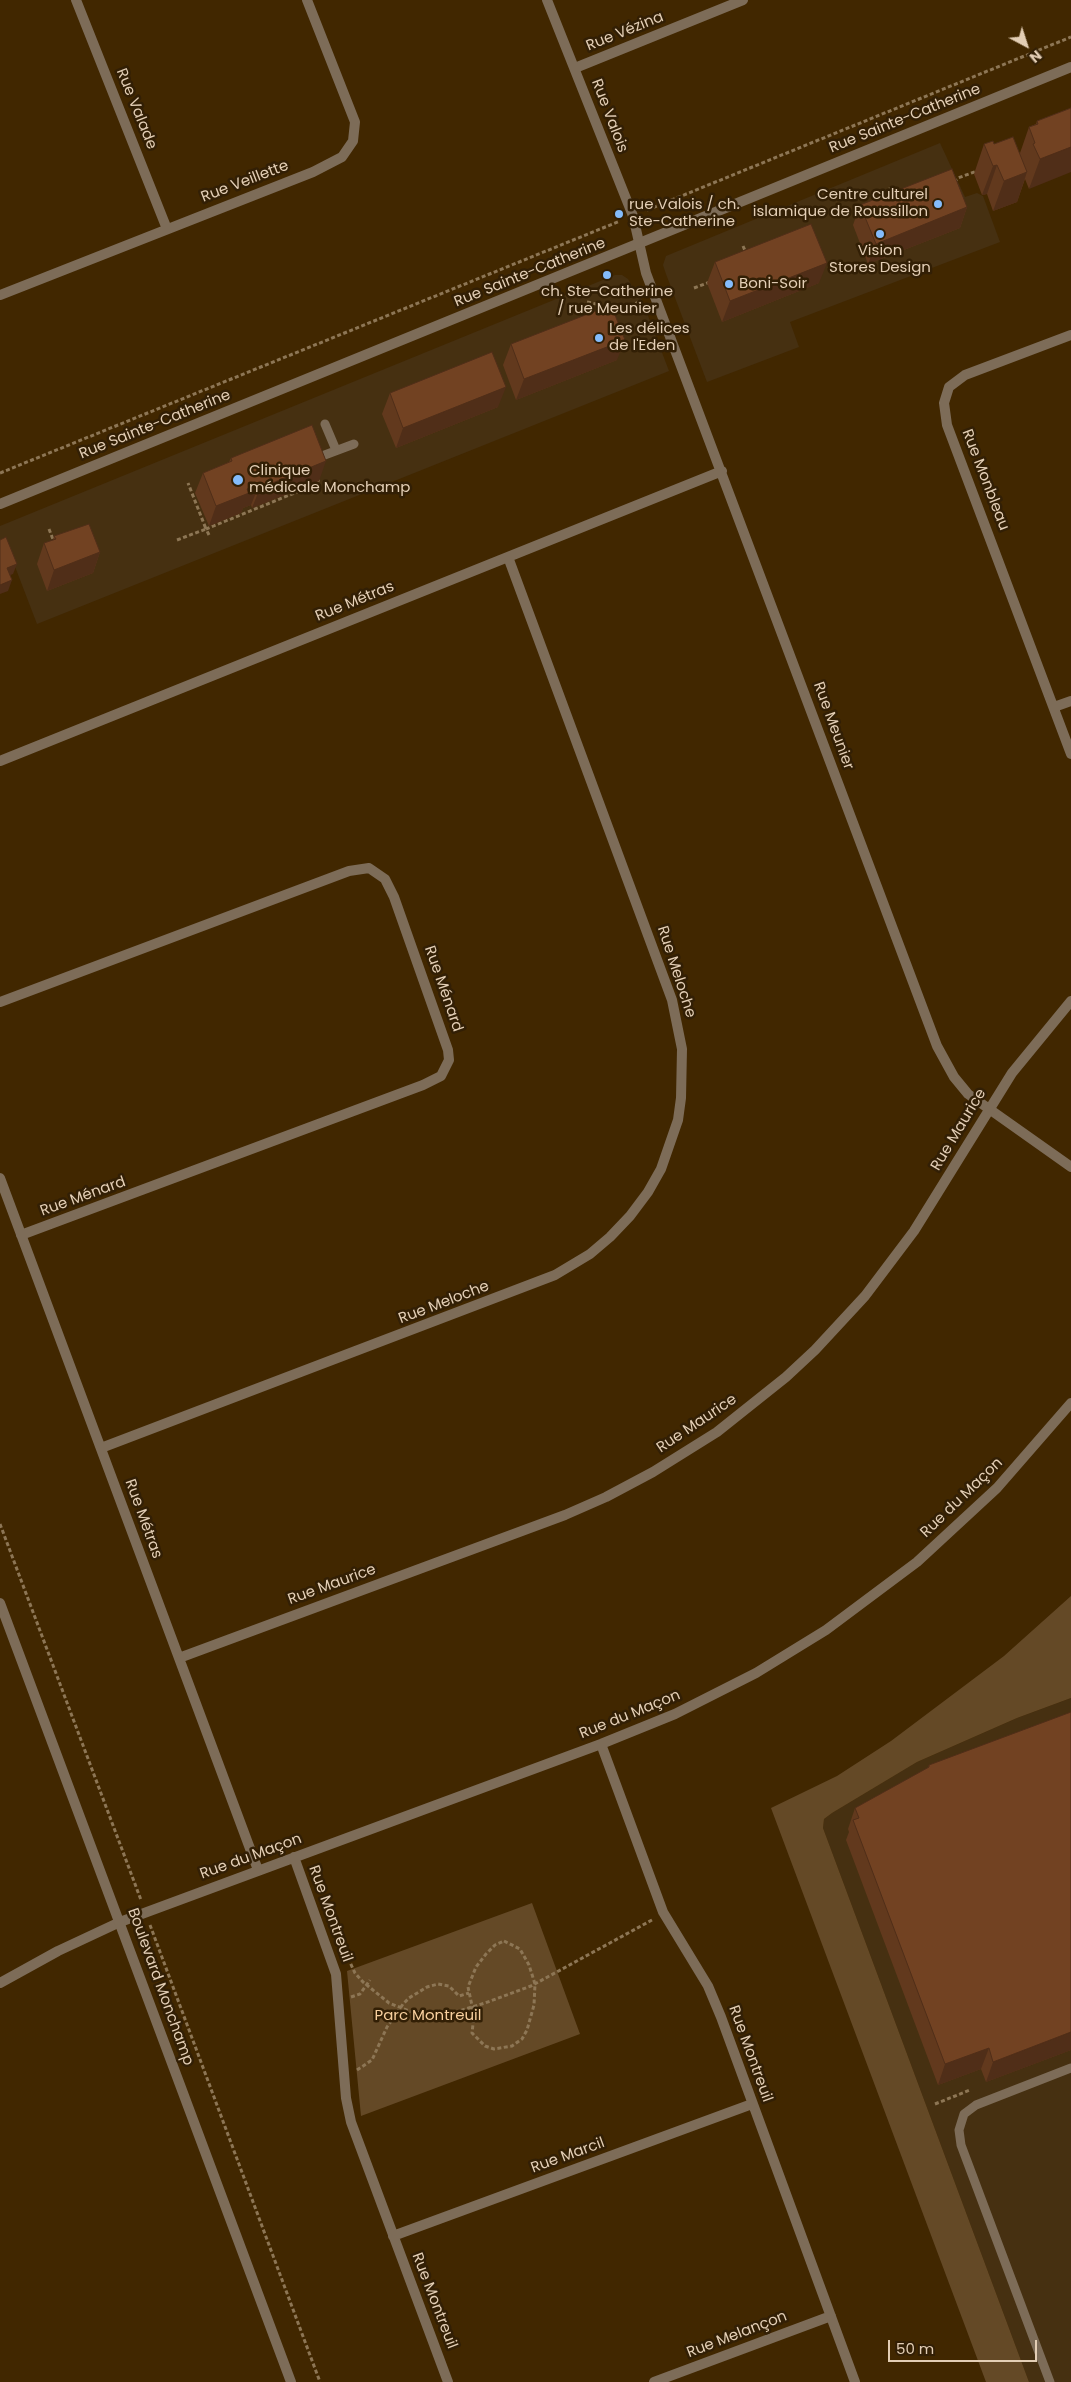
<!DOCTYPE html>
<meta charset="utf-8">
<style>
body{margin:0}
#map{position:relative;width:1071px;height:2382px;overflow:hidden;background:#412700;font-family:Poppins,sans-serif}
canvas{display:block}
.north{position:absolute;left:1001px;top:20px;width:50px;height:50px;-webkit-text-stroke:4px #321f05;paint-order:stroke;rotate:140deg;font-size:14px;font-weight:700;line-height:20px;text-align:center;color:#e3ceb5}
.north::after{content:'';display:block;margin:auto;width:18px;height:22px;background:#e3ceb5;clip-path:polygon(50% 0,100% 100%,50% 72%,0 100%)}
.scale{position:absolute;left:888px;top:2340px;width:149px;height:22px;box-sizing:border-box;border:2px solid #e3ceb5;border-top:0;padding-left:6px;font-size:15px;line-height:18px;white-space:nowrap;color:#e3ceb5;-webkit-text-stroke:4px #321f05;paint-order:stroke}
</style>
<div id="map">
<canvas width="1071" height="2382"></canvas>
<div class="north">N</div>
<div class="scale">50 m</div>
</div>
<script>
const g = document.querySelector('canvas').getContext('2d');
g.lineJoin = 'round';
function fill(path, color) { g.fillStyle = color; g.fill(path, 'evenodd'); }
const toPath = rows => new Path2D(rows.map(r => 'M' + r).join(''));
function strokePath(path, color, width, dash) { g.strokeStyle = color; g.lineWidth = width; g.lineCap = dash ? 'butt' : 'round'; g.setLineDash(dash || []); g.stroke(path); }
function write(font, color, halo, rows, align = 'center') {
  g.font = font + ' Poppins,sans-serif'; g.lineWidth = 5; g.setLineDash([]); g.textBaseline = 'middle'; g.strokeStyle = halo; g.fillStyle = color; for (const [text, x, y, turn = 0] of rows) {
    g.save(); g.translate(x, y); g.rotate((+turn || 0) * Math.PI / 180); g.textAlign = isNaN(turn) ? turn : align; if (halo) g.strokeText(text, 0, 0); g.fillText(text, 0, 0); g.restore();
  }
}
const built = toPath([
 [940,143,965,197,977,193,983,196,1000,242,790,322,799,347,707,382,666,274,663,265,666,256],
 [615,275,622,275,628,279,635,291,639,292,669,371,37,624,6,543,0,545,0,526],
 [1071,1698,1071,2382,1029,2382,823,1828,824,1819,832,1813,917,1762,1017,1718]
]);
const green = toPath([
 [1071,1596,1071,1698,1017,1718,917,1762,832,1813,824,1819,823,1828,1029,2382,986,2382,771,1808,837,1776,891,1741,1004,1656],
 [532,1903,580,2034,361,2116,347,1971]
]);
const path = toPath([
 [954,182,958,178,977,171],
 [890,187,893,195],
 [647,210,1071,37],
 [743,246,746,253],
 [694,288,710,282],
 [587,302,601,305,604,312],
 [612,315,641,301],
 [0,473,620,221],
 [49,529,54,542],
 [209,535,206,529,319,483,317,478],
 [177,540,206,529,188,483],
 [0,1524,141,1900],
 [150,1925,320,2382],
 [504,1941,520,1949,529,1965,535,1984,534,2005,527,2030,522,2039,512,2046,494,2049,485,2046,472,2033,474,2015,468,1987,476,1967,486,1954,495,1945,504,1941],
 [348,1958,355,1973,363,1982,389,2003,412,2012,446,2015,485,2003,531,1986,652,1920],
 [351,1997,360,1994,370,1980],
 [357,2070,372,2060,387,2027,403,2004,409,1998,427,1987,438,1984,449,1986,459,1996,469,1993],
 [935,2104,970,2090]
]);
const service = toPath([
 [325,424,336,450],
 [322,456,354,444],
 [1050,2382,961,2145,959,2130,964,2114,976,2105,1071,2068]
]);
const minor = toPath([
 [76,0,167,229],
 [547,0,633,216,646,273,937,1046,954,1077,968,1094,1071,1167],
 [575,68,743,0],
 [0,295,313,172,342,157,353,141,355,122,307,0],
 [1071,335,965,375,949,387,944,403,947,425,1071,754],
 [1054,707,1071,701],
 [0,761,722,471],
 [0,1002,349,871,369,868,385,879,394,897,448,1050,449,1060,441,1076,423,1085,21,1235],
 [0,1178,258,1870],
 [101,1448,555,1275,590,1254,610,1237,630,1216,648,1192,661,1169,678,1120,681,1098,682,1049,672,1000,508,557],
 [179,1658,565,1515,606,1497,653,1472,717,1432,786,1377,815,1350,865,1296,914,1231,1012,1073,1071,1001],
 [601,1744,663,1912,708,1986,721,2017,855,2382],
 [294,1857,336,1974,346,2098,351,2122,448,2382],
 [0,1983,58,1951,120,1922,601,1744,675,1714,756,1673,826,1630,917,1562,997,1488,1071,1403],
 [393,2236,752,2104],
 [654,2382,831,2316]
]);
const tertiary = toPath([
 [0,504,1071,67],
 [0,1603,291,2382]
]);
const wall = toPath([
 [1071,108,1029,189,1025,179,1017,202,993,211,987,194,982,195,974,174,984,144,994,144,1020,153,1029,127,1036,124,1037,121],
 [860,205,967,207,960,228,868,264,853,225],
 [715,262,819,283,722,322,707,283],
 [511,344,617,360,516,400,503,365],
 [390,393,498,407,396,448,382,414],
 [231,458,319,481,252,508,251,505,243,508,241,513,209,526,195,493,203,473,229,462],
 [54,536,100,552,93,573,47,591,37,564,44,543,53,540],
 [929,1765,1071,2050,986,2082,981,2069,938,2085,846,1840,849,1832,848,1829,855,1808,928,1768]
]);
const shadedWall = toPath([
 [1071,147,1071,172,1029,189,1040,159],
 [997,165,987,194,982,195,993,166],
 [1027,172,1017,202,993,211,1004,181],
 [967,207,960,228,868,264,876,244],
 [827,263,819,283,722,322,730,301],
 [625,340,617,360,516,400,524,379],
 [506,387,498,407,396,448,403,428],
 [326,461,319,481,252,508,260,488],
 [259,485,251,505,243,508,241,513,209,526,216,506,247,489],
 [100,552,93,573,47,591,54,570],
 [17,564,13,574,3,578,7,568],
 [12,580,8,591,0,594,0,585],
 [1071,2032,1071,2050,986,2082,993,2062],
 [989,2048,981,2069,938,2085,945,2064]
]);
const building = toPath([
 [1071,108,1071,147,1040,159,1033,144,1035,143,1029,127,1038,124,1037,121,1071,108],
 [1013,137,1027,172,1004,181,997,165,993,166,984,144,993,141,994,144,1013,137],
 [952,169,967,207,876,244,860,205,952,169],
 [811,224,827,263,730,301,715,262,811,224],
 [611,305,625,340,524,379,511,344,611,305],
 [492,352,506,387,403,428,390,393,492,352],
 [312,425,326,461,260,488,259,485,247,489,249,493,216,506,203,473,232,461,231,458,312,425],
 [89,524,100,552,54,570,44,543,56,539,54,536,89,524],
 [6,537,17,564,7,568,12,580,0,585,0,540,6,537],
 [1071,1712,1071,2032,993,2062,989,2048,945,2064,853,1820,859,1818,855,1808,929,1767,929,1765,1071,1712]
]);
const markers = [
 [938,204,5,"#84bcfb"],
 [619,214,5,"#84bcfb"],
 [880,234,5,"#84bcfb"],
 [607,275,5,"#84bcfb"],
 [729,284,5,"#84bcfb"],
 [599,338,5,"#84bcfb"],
 [238,480,6,"#84bcfb"]
];
const streetNames = [
 ["Rue Vézina",625,32,-22],
 ["Rue Valade",136,109,68],
 ["Rue Valois",609,116,69],
 ["Rue Sainte-Catherine",905,119,-22],
 ["Rue Veillette",245,182,-21],
 ["Rue Sainte-Catherine",530,273,-22],
 ["Rue Sainte-Catherine",155,425,-22],
 ["Rue Monbleau",985,480,69],
 ["Rue Métras",355,602,-22],
 ["Rue Meunier",833,726,70],
 ["Rue Meloche",676,972,72],
 ["Rue Ménard",443,989,71],
 ["Rue Maurice",959,1130,-59],
 ["Rue Ménard",83,1197,-20],
 ["Rue Meloche",444,1303,-21],
 ["Rue Maurice",697,1424,-34],
 ["Rue du Maçon",962,1498,-44],
 ["Rue Métras",143,1519,70],
 ["Rue Maurice",332,1585,-20],
 ["Rue du Maçon",630,1715,-22],
 ["Rue du Maçon",251,1857,-20],
 ["Rue Montreuil",330,1914,70],
 ["Boulevard Monchamp",160,1987,70],
 ["Rue Montreuil",750,2054,70],
 ["Rue Marcil",568,2156,-20],
 ["Rue Montreuil",434,2301,69],
 ["Rue Melançon",737,2335,-21]
];
const poiNames = [
 ["Centre culturel",928,195,"right"],
 ["islamique de Roussillon",928,212,"right"],
 ["rue Valois / ch.",629,205],
 ["Ste-Catherine",629,222],
 ["Vision",880,251,"center"],
 ["Stores Design",880,268,"center"],
 ["Boni-Soir",739,284],
 ["ch. Ste-Catherine",607,292,"center"],
 ["/ rue Meunier",607,309,"center"],
 ["Les délices",609,329],
 ["de l'Eden",609,346],
 ["Clinique",249,471],
 ["médicale Monchamp",249,488]
];
const parkNames = [
 ["Parc Montreuil",428,2016]
];
fill(built, '#463011');
fill(green, '#644926');
strokePath(path, '#8d7655', 3, [4, 2.5]);
strokePath(service, '#7d6c58', 9);
strokePath(minor, '#7d6c58', 10);
strokePath(tertiary, '#7d6c58', 10);
fill(wall, '#62391d');
fill(shadedWall, '#502e18');
fill(building, '#724222');
strokePath(building, '#502e18', 1);
for (const [x, y, r, color] of markers) { const dot = new Path2D(); dot.arc(x, y, r, 0, 2 * Math.PI); g.fillStyle = color; g.fill(dot); strokePath(dot, '#321f05', 2); }
write('15px', '#e3ceb5', '#321f05', streetNames);
write('15px', '#e3ceb5', '#321f05', poiNames, 'left');
write('15px', '#f9d09e', '#321f05', parkNames);
</script>
